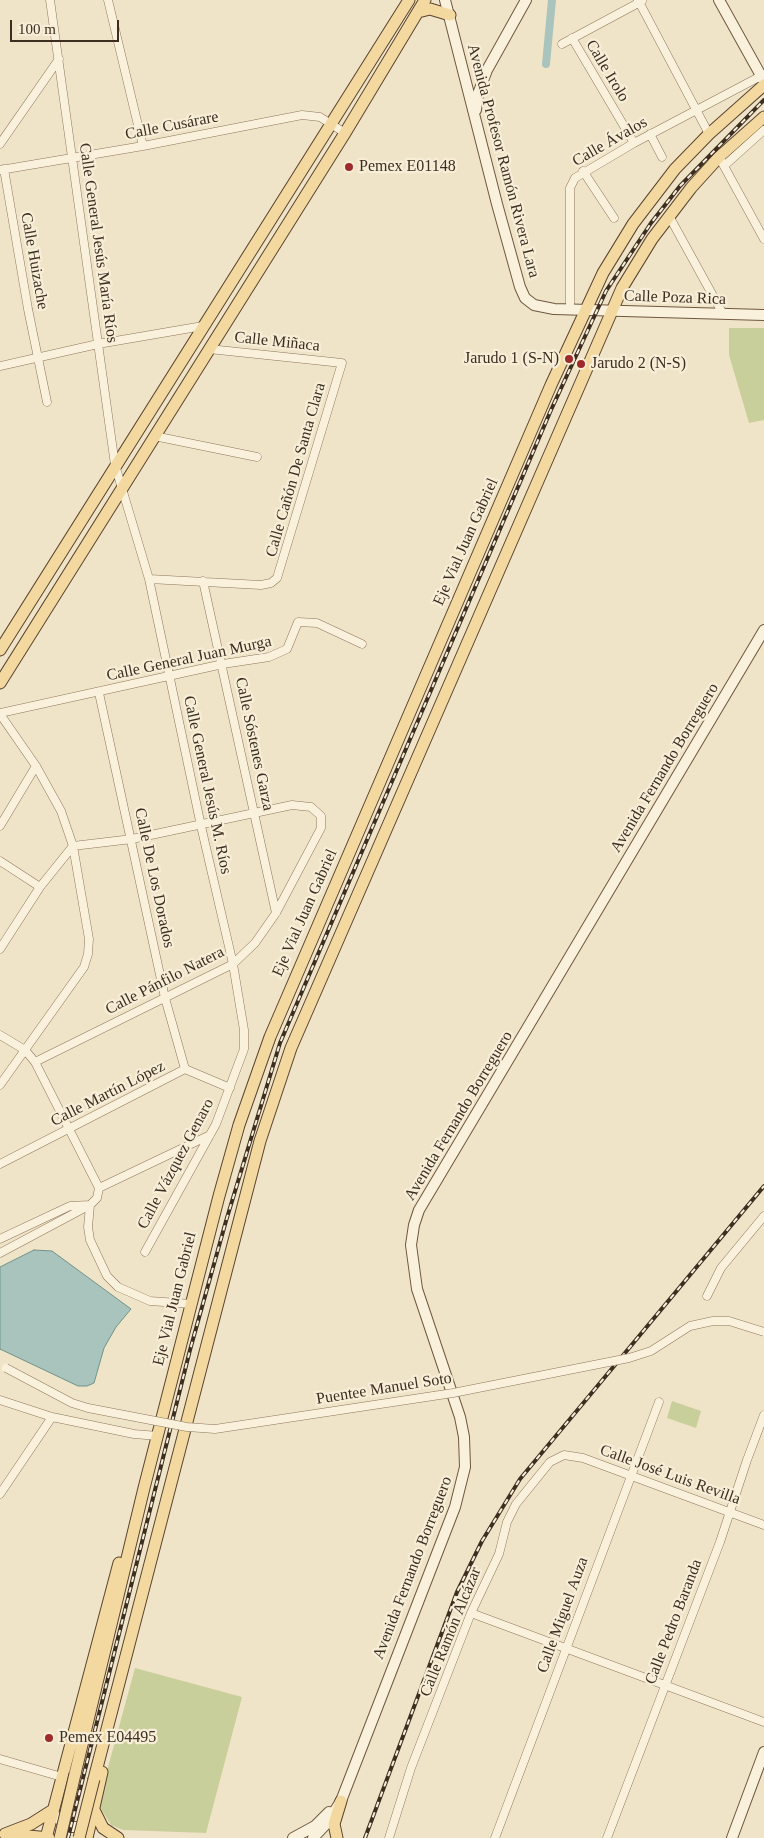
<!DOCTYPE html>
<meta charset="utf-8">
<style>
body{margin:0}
#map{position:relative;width:764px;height:1838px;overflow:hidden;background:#f0e4c8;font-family:"Times New Roman",serif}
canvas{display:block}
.scale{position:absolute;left:10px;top:20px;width:109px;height:22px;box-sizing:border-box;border:2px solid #3d2e20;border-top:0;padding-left:6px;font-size:15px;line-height:18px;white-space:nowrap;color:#3d2e20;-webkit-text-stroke:4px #f7eed8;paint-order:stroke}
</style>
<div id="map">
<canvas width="764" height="1838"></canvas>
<div class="scale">100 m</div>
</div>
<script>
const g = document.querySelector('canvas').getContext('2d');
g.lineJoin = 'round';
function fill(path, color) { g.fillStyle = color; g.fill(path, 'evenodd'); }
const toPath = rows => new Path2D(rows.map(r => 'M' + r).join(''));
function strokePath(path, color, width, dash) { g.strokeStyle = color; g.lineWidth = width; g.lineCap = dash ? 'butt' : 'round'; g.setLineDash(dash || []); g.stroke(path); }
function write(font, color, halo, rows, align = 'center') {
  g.font = font + ' "Times New Roman",serif'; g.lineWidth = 4.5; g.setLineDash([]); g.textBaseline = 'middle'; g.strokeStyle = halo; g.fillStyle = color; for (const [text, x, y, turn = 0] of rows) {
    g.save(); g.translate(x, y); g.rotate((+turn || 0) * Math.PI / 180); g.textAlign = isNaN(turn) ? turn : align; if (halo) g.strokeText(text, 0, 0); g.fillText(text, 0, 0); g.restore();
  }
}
const green = toPath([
 [729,328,764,328,764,420,749,423,729,355],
 [672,1401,701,1411,696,1428,667,1418],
 [135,1668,242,1697,206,1833,123,1830,111,1825,98,1804]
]);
const water = toPath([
 [34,1250,52,1251,131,1309,116,1327,104,1348,94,1383,87,1386,78,1386,0,1349,0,1267,34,1250]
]);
const canal = toPath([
 [546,64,552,0]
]);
const street = toPath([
 [50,0,115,465,149,579,201,826,233,964,244,1030,244,1049,216,1124,145,1252],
 [108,0,143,146],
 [638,0,709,134],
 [572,38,634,143],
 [562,44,642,1],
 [650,134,662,157],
 [0,144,59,59],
 [719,157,764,239],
 [724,166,764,130],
 [4,169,28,309,47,402],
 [0,170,143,146,302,115,320,117,345,133],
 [583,171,614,218],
 [669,216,723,314],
 [570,309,570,188,575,178,634,143,761,76],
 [0,366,98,344,203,326],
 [154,436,257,457],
 [149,579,261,585,271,583,277,578,342,363,209,349],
 [203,581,276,913],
 [99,693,165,998,185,1069],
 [0,713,223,664,269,657,287,649,298,622,317,623,362,644],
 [0,714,36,766,61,811,73,846,89,939,88,954,84,967,0,1085],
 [0,826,36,766],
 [0,861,40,887],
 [0,949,40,887,73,846,132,839,292,805,311,807,321,816,321,828,276,913,255,943,233,964,35,1062],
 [0,1035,25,1050,35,1062,99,1188],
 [0,1164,185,1069,230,1088],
 [99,1188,210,1135],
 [90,1205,88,1227,90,1240,107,1276,118,1287,150,1301,191,1304],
 [0,1239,70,1206,90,1205],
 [0,1253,90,1205,97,1198,99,1188],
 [707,1296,721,1268,764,1216],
 [0,1400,52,1417,134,1434,158,1436],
 [0,1494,52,1417],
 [471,1613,764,1722],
 [0,1759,62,1777],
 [389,1838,411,1768,471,1613,499,1554,507,1522,516,1504,550,1462,564,1455,583,1458,764,1525],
 [495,1838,659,1402],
 [607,1838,720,1542,747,1460,764,1415]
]);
const secondary = toPath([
 [445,0,497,204,520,287,525,298,534,305,554,309,764,315],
 [719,0,764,81],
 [476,110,478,94,487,70,526,0],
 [52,1813,68,1827,88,1827],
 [293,1838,315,1826,329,1812],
 [313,1838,328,1822,341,1801,455,1507,465,1467,464,1437,460,1417,417,1289,411,1245,414,1225,419,1210,764,630],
 [732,1838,764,1752]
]);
const primary = toPath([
 [418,12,430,9,450,15],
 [0,650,409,0],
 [0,683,345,133,425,0],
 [75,1774,144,1488,219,1196,239,1125,270,1037,551,385,603,273,633,224,675,169,709,134,764,85],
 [94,1779,260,1141,291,1048,622,288,652,239,691,188,719,157,764,117],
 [93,1808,103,1828,118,1838],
 [5,1834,31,1824,53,1810],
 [8,1834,49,1838],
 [46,1838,119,1563],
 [87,1838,102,1772],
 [337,1838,334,1824,341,1801]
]);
const rail = toPath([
 [68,1838,190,1350,226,1221,280,1043,551,410,606,291,651,223,680,186,764,100],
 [365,1838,457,1592,482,1541,520,1479,764,1186]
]);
const streetBridge = toPath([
 [6,1368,72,1403,88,1408,187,1427,215,1429,453,1393,629,1358,651,1351,690,1326,713,1321,729,1321,764,1332]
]);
const primaryBridge = toPath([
 [60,1838,75,1774],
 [79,1838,94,1779]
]);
const markers = [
 [349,167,5,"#9e2a2b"],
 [569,359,5,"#9e2a2b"],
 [581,364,5,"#9e2a2b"],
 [49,1738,5,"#9e2a2b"]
];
const streetNames = [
 ["Calle Irolo",607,71,59],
 ["Calle Cusárare",172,126,-11],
 ["Calle Ávalos",610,142,-30],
 ["Avenida Profesor Ramón Rivera Lara",503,161,75],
 ["Calle General Jesús María Ríos",98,243,82],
 ["Calle Huizache",34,261,80],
 ["Calle Poza Rica",675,298,2],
 ["Calle Miñaca",277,342,6],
 ["Calle Cañón De Santa Clara",296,470,-74],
 ["Eje Vial Juan Gabriel",466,542,-66],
 ["Calle General Juan Murga",189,659,-12],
 ["Calle Sóstenes Garza",254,744,78],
 ["Avenida Fernando Borreguero",665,768,-59],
 ["Calle General Jesús M. Ríos",207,785,78],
 ["Calle De Los Dorados",154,878,78],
 ["Eje Vial Juan Gabriel",305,913,-66],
 ["Calle Pánfilo Natera",165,981,-27],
 ["Calle Martín López",108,1094,-27],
 ["Avenida Fernando Borreguero",459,1116,-59],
 ["Calle Vázquez Genaro",176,1164,-62],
 ["Eje Vial Juan Gabriel",175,1299,-76],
 ["Puentee Manuel Soto",384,1389,-9],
 ["Calle José Luis Revilla",670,1475,20],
 ["Avenida Fernando Borreguero",413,1568,-69],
 ["Calle Miguel Auza",563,1615,-70],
 ["Calle Pedro Baranda",674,1622,-69],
 ["Calle Ramón Alcázar",451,1632,-68]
];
const poiNames = [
 ["Pemex E01148",359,167],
 ["Jarudo 1 (S-N)",559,359,"right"],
 ["Jarudo 2 (N-S)",591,364],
 ["Pemex E04495",59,1738]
];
fill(green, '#c9cf9b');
fill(water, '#a9c4bc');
strokePath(water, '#6f938a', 1);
strokePath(canal, '#a9c4bc', 8);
strokePath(street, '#8d765c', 9);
strokePath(secondary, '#6f573f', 12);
strokePath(primary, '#5b4430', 13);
strokePath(street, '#faf1dc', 8);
strokePath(secondary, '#faf1dc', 10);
strokePath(primary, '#f3d9a0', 11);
strokePath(rail, '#3d2e20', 4);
strokePath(rail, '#f7eed8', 2, [5.5]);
strokePath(streetBridge, '#8d765c', 9, []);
strokePath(primaryBridge, '#5b4430', 13, []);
strokePath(streetBridge, '#faf1dc', 8);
strokePath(primaryBridge, '#f3d9a0', 11);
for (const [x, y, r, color] of markers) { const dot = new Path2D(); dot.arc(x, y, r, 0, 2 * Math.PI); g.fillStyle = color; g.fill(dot); strokePath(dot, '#f7eed8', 2); }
write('16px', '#3d2e20', '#f7eed8', streetNames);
write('16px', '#3d2e20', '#f7eed8', poiNames, 'left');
</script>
